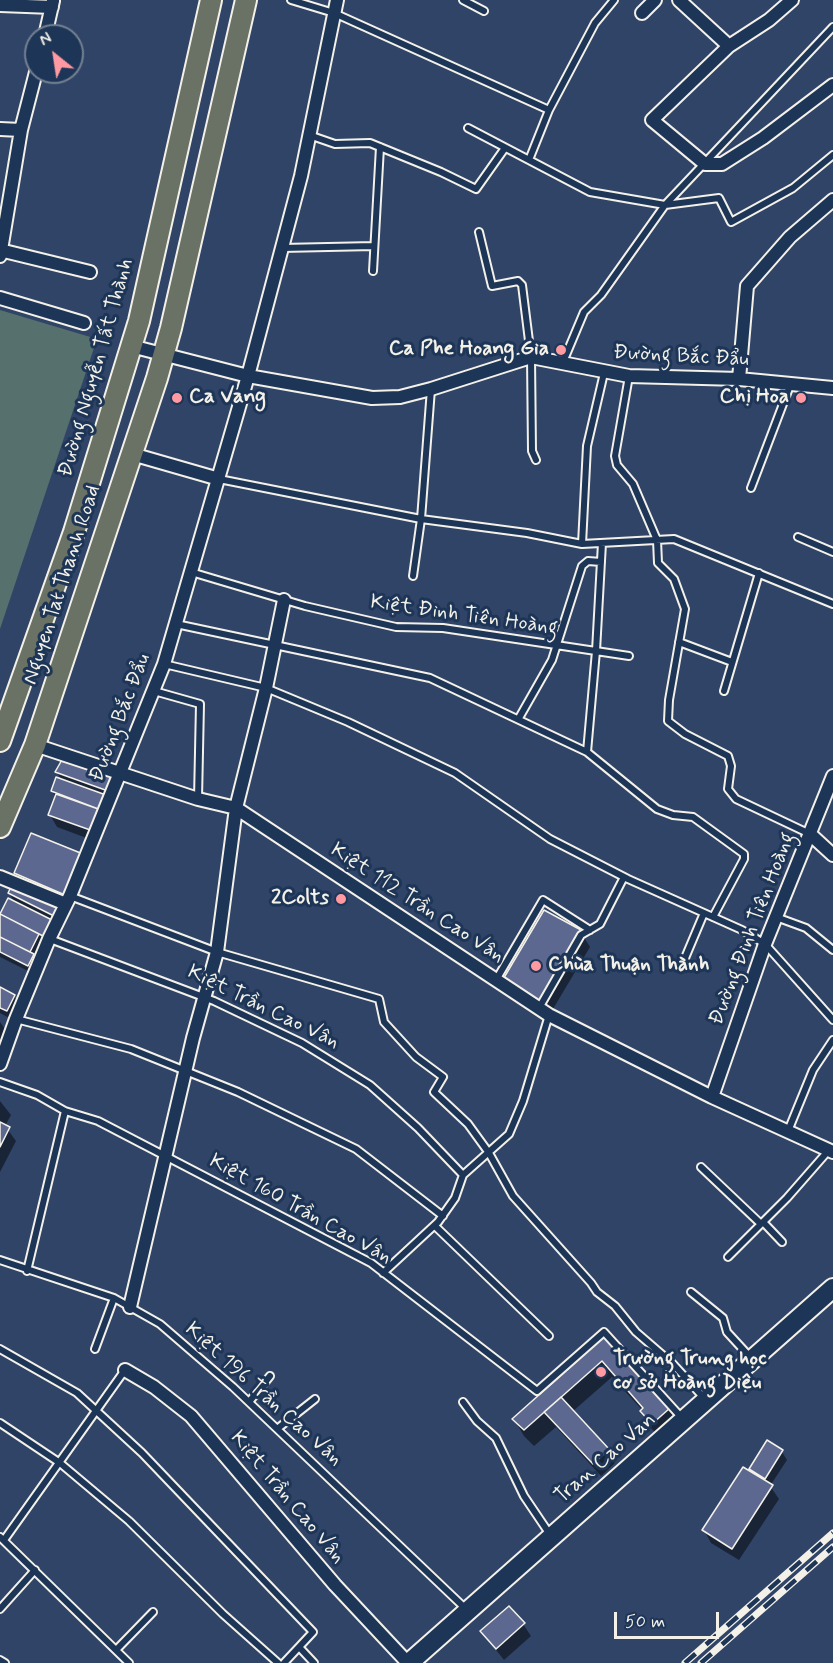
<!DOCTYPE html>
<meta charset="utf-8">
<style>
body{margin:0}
#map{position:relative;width:833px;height:1663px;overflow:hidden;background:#304468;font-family:Mynerve,sans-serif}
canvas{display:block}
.north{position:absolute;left:24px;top:24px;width:60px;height:60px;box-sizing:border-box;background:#1d3557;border:2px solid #738091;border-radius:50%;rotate:330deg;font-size:16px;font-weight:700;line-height:24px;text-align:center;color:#f4f1e8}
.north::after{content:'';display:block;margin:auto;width:21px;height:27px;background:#ff9aa2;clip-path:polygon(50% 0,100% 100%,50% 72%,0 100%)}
.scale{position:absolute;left:614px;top:1612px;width:105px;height:27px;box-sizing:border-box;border:3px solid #f4f1e8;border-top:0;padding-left:8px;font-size:18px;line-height:21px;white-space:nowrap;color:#f4f1e8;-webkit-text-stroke:4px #1d3557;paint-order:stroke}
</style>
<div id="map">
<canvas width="833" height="1663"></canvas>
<div class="north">N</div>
<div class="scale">50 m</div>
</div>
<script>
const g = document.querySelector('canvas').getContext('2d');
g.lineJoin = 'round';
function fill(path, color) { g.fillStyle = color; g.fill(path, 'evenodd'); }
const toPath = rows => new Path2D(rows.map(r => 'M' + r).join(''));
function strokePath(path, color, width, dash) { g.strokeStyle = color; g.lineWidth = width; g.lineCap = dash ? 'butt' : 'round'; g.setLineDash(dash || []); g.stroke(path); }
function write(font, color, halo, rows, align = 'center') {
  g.font = font + ' Mynerve,sans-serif'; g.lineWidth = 6; g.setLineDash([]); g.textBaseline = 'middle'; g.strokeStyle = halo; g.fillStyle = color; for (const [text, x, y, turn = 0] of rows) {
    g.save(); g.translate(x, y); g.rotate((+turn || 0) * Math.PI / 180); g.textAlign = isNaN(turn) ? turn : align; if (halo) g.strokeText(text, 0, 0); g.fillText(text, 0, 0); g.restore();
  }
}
const green = toPath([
 [0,310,97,339,0,629]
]);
const shadow = toPath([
 [57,772,113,777,120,790,115,803,107,800,104,819,107,823,100,843,57,827,50,815,56,798,52,791,62,781],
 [82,856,89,868,72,906,37,891,59,905,32,973,0,957,0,917,9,900,15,903,9,893,24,888,15,873],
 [580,931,590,947,547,1019,513,997],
 [0,989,14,996,19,1004,11,1019,0,1013],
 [0,1022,7,1032,0,1056],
 [0,1101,11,1115,5,1126,16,1141,0,1172],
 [605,1338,669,1409,678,1426,662,1440,651,1428,643,1411,612,1377,572,1412,608,1450,615,1463,601,1476,556,1427,534,1446,524,1436,514,1419],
 [782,1452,787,1460,770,1486,779,1499,739,1560,711,1543,704,1530,755,1476,751,1469],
 [523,1624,531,1636,504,1660,482,1632]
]);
const building = toPath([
 [63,758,114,776,108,791,55,772,63,758],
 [56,777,106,795,101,810,51,791,56,777],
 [56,794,101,810,93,831,48,815,56,794],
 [31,833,83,854,65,895,14,873,31,833],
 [14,881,60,904,54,916,8,893,14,881],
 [8,898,52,920,43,936,0,914,8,898],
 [544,910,581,930,537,1004,502,981,544,910],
 [0,914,39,934,30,952,0,937,0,914],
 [0,937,34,954,28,966,0,952,0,937],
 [0,987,15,995,7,1011,0,1008,0,987],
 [0,1122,10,1127,0,1147,0,1122],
 [605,1336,670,1408,652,1424,640,1411,643,1408,602,1361,524,1430,512,1419,605,1336],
 [561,1397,609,1449,593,1464,544,1412,561,1397],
 [767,1440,783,1450,765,1479,749,1469,767,1440],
 [743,1467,773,1485,732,1549,702,1530,743,1467],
 [509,1606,525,1623,496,1649,480,1631,509,1606]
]);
const lane = toPath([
 [291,0,334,13,549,110],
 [463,0,484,11],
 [468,128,590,192,665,205,719,198,731,222,793,188,833,155],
 [309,135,335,144,370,143,441,172,476,189,505,148],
 [529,160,549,110,595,23,614,0],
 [479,232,492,286,518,281,522,285,531,357,532,451,536,460],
 [282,248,374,246],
 [373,271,380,147],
 [563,362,584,312,601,295,665,205,833,27],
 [629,376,615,456,617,465,633,484,657,540,658,563,674,579,685,609,669,700,668,721,685,734,728,756,731,766,728,789,736,799,810,834],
 [219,479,421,519,527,533,582,544,674,539,833,604],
 [751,488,791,383],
 [798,537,833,552],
 [582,544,587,446,604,373],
 [191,572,305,606,396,627,443,628,629,656],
 [413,576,421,519,431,389],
 [176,624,430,678,587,752,657,809,673,815,693,817,744,854,744,859,713,917],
 [679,642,732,662],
 [164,664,266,688,348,722,455,773,550,839,628,879,742,930,765,944,833,1020],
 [154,691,200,704,198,799],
 [724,691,759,573],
 [519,718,552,660,582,566,588,561,601,562],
 [587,752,596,651,602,543],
 [70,896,217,952,379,999,384,1022,416,1057,443,1077,434,1092,468,1124,489,1153,513,1196,591,1283,597,1292,615,1306,636,1332,673,1364,704,1398],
 [776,917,806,928,833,950],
 [50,939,214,1001,302,1043,370,1085,418,1128,463,1175],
 [685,958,704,913],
 [496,980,543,900,590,930],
 [539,1008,581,935,600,924,624,877],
 [16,1019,131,1049,238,1092,356,1149,443,1216],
 [0,1082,37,1095,65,1111,98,1121,371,1263,537,1391,604,1332,682,1418],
 [788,1131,813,1070,833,1040],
 [701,1167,761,1224],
 [763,1222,782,1242],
 [435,1226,549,1336],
 [728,1257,787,1198,829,1150],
 [0,1260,114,1298,160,1324,233,1387,467,1610],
 [27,1271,65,1111],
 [383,1273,438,1222,455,1198,463,1175,509,1134,523,1101,549,1015],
 [691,1292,723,1318,727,1332,750,1357],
 [0,1349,77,1393,142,1453,313,1632,299,1647,314,1663],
 [95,1349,114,1298],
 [249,1402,270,1376],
 [463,1402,477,1421,496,1438,524,1496,551,1536],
 [0,1423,60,1463,129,1521,223,1614,278,1663],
 [277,1429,315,1399],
 [0,1537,129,1663],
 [4,1540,125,1370],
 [0,1609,35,1570],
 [116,1650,153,1612],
 [0,1660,5,1663],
 [284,1663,299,1647]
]);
const street = toPath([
 [679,0,729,46],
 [792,0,769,20,729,46,652,120,705,164,722,164,763,138,833,85],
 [0,5,52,7],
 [642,13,655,0],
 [45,36,53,1],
 [0,129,21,130],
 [0,250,90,272],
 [0,256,21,130,36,72],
 [0,298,84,323],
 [131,346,248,376,372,398,400,397,431,389,531,357,629,376,739,379,833,388],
 [739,379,747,286,790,237,833,200],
 [132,454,219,479],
 [35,745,198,799,236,808,549,1015,712,1097,833,1152],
 [810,834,833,855],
 [0,877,66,904],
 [0,1064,16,1019,49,939,70,896,164,664,248,376,301,176,337,0],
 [712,1097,765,944,833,776],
 [130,1307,193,1038,217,952,236,808,266,688,284,600],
 [125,1370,154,1387,191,1416,335,1585,408,1663]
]);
const secondary = toPath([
 [409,1663,833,1288]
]);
const primary = toPath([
 [0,741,74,532,139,321,211,0],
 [0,827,35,745,157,378,171,328,246,0]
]);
const rail = toPath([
 [685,1663,833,1533],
 [701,1663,833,1547]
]);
const markers = [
 [561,350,6,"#ff9aa2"],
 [177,398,6,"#ff9aa2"],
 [801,398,6,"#ff9aa2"],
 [341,899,6,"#ff9aa2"],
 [536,966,6,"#ff9aa2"],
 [601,1372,6,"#ff9aa2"]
];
const poiNames = [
 ["Ca Phe Hoang Gia",549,350],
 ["Ca Vang",189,398,"left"],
 ["Chị Hoa",789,398],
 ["2Colts",329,899],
 ["Chùa Thuận Thành",548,966,"left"],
 ["Trường Trung học",613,1360,"left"],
 ["cơ sở Hoàng Diệu",613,1384,"left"]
];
const streetNames = [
 ["Đường Bắc Đẩu",681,357,3],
 ["Đường Nguyễn Tất Thành",97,368,-74],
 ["Nguyen Tat Thanh Road",63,585,-72],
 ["Kiệt Đinh Tiên Hoàng",464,616,8],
 ["Đường Bắc Đẩu",121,718,-69],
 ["Kiệt 112 Trần Cao Vân",417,904,33],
 ["Đường Đinh Tiên Hoàng",753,929,-69],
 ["Kiệt Trần Cao Vân",263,1008,26],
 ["Kiệt 160 Trần Cao Vân",300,1210,29],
 ["Kiệt 196 Trần Cao Vân",263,1395,42],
 ["Tran Cao Van",606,1459,-41],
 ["Kiệt Trần Cao Vân",287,1498,50]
];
fill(green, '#56706e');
fill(shadow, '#0007');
fill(building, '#5c6890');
strokePath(building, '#f4f1e8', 1.5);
strokePath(lane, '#f4f1e8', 10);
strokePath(street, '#f4f1e8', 16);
strokePath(secondary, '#f4f1e8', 22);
strokePath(primary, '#f4f1e8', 24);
strokePath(lane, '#1d3557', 6);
strokePath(street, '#1d3557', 12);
strokePath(secondary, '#1d3557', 18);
strokePath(primary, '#6a7165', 20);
strokePath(rail, '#f4f1e8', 7);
strokePath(rail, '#1d3557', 4.5, [14]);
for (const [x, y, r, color] of markers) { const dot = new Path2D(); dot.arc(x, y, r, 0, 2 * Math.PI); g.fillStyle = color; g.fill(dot); strokePath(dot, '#1d3557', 2); }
write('bold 21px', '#f4f1e8', '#1d3557', poiNames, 'right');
write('21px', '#f4f1e8', '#1d3557', streetNames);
</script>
